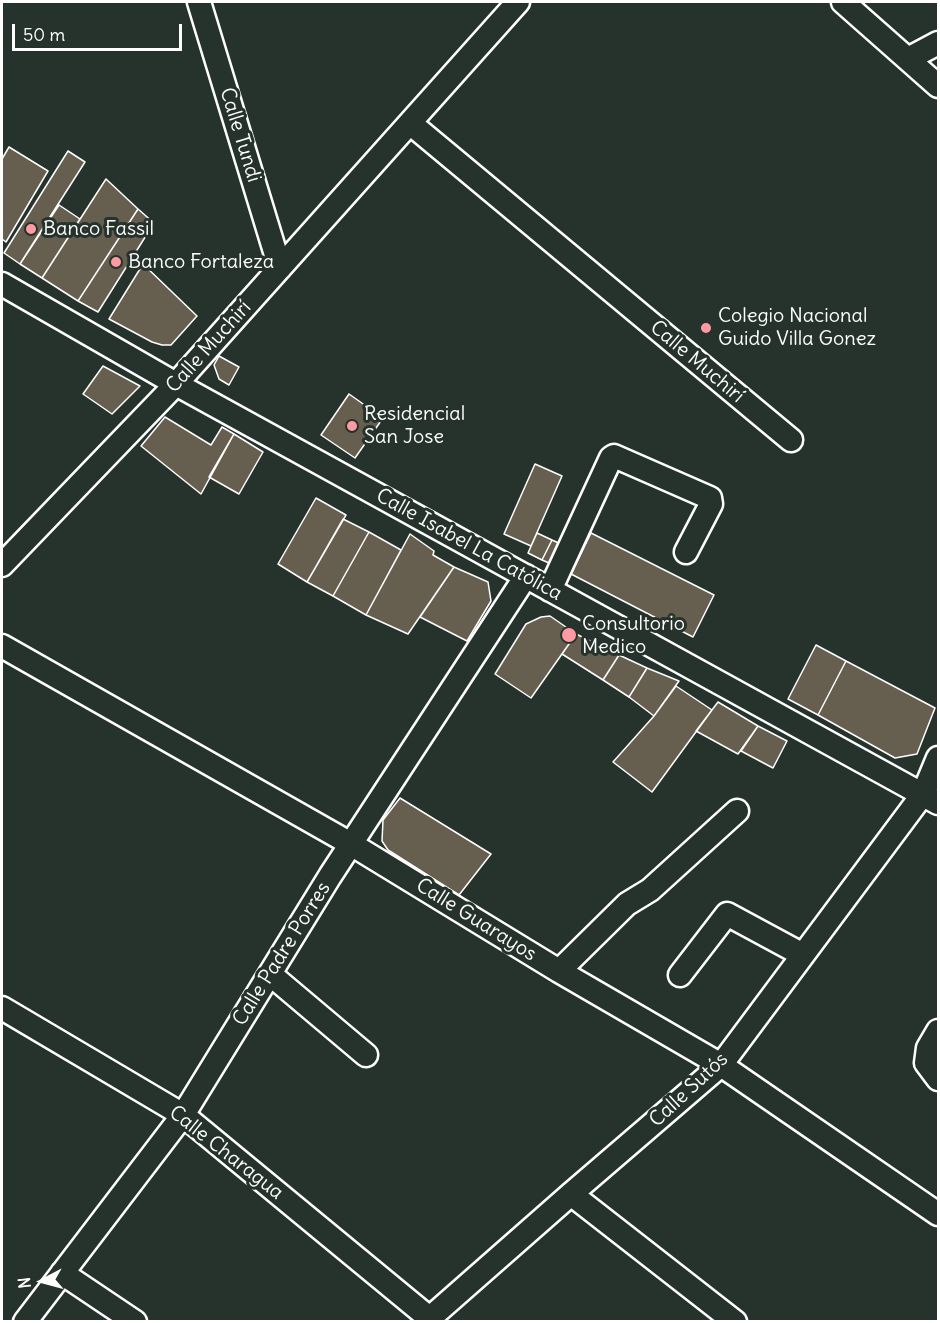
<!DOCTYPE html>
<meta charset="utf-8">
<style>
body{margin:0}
#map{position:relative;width:940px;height:1323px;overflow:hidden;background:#26332d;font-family:Delius,sans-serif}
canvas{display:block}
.frame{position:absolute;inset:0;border:3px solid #fff;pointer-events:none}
.north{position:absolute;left:12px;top:1251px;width:60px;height:60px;-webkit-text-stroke:4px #26332d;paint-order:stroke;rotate:264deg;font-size:16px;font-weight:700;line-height:24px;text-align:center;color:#fff}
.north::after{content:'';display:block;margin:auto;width:21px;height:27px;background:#fff;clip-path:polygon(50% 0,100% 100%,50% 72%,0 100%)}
.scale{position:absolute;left:12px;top:24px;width:170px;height:27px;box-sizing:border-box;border:3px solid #fff;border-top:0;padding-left:8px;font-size:18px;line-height:21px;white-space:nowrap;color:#fff;-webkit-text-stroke:4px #26332d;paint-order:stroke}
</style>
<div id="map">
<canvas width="940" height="1323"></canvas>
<div class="frame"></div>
<div class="north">N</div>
<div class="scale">50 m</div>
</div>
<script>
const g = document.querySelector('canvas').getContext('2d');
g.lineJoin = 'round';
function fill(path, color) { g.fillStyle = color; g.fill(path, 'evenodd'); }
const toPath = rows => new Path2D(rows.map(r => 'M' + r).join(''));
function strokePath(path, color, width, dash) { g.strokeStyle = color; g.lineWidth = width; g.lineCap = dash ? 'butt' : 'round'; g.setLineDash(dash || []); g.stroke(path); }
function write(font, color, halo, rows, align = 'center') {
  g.font = font + ' Delius,sans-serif'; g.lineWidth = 6; g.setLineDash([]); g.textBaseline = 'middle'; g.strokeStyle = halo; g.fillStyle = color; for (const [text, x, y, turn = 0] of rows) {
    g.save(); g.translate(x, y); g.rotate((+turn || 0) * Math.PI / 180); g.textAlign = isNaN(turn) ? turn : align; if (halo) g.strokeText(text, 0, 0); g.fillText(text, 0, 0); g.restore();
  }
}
const building = toPath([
 [9,147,48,171,6,242,2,239,2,159,9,147],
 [68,151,85,162,20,264,4,253,68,151],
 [106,179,138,209,78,301,42,278,106,179],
 [59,205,80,219,42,278,20,264,59,205],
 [138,209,154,223,98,312,78,301,138,209],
 [143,264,197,316,171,345,162,345,152,342,109,319,143,264],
 [219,356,239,367,229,385,219,379,214,365,219,356],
 [103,366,140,386,112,414,83,394,103,366],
 [349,394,383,418,355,458,321,435,349,394],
 [165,417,211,445,222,427,234,434,201,494,141,446,165,417],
 [234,434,263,452,239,494,209,477,234,434],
 [535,464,562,476,531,546,504,534,535,464],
 [316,498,346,515,307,582,278,564,316,498],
 [343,519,369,532,333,596,307,582,343,519],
 [369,532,401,550,366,615,333,596,369,532],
 [537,533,552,540,542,560,528,553,537,533],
 [591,533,714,595,693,637,571,574,591,533],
 [410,534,434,551,433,555,454,567,408,634,366,615,410,534],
 [552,540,565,546,556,566,542,560,552,540],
 [454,567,488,582,491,601,467,641,420,617,454,567],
 [550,616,576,634,531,698,495,674,526,624,541,617,550,616],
 [576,634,619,655,603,680,562,654,576,634],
 [816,645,846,661,818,715,788,699,816,645],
 [619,655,647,668,629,697,603,680,619,655],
 [846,661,935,708,917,754,895,758,818,715,846,661],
 [647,668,679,681,654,716,629,697,647,668],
 [676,686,712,710,652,792,613,762,654,716,676,686],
 [718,702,758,726,738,754,696,731,718,702],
 [758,726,787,741,773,768,741,751,758,726],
 [400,798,491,854,459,895,388,850,382,841,383,820,400,798]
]);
const minor = toPath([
 [199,2,280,268],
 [843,2,938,86],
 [908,59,938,43],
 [410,123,791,440],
 [2,284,176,384,938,803],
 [2,565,176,384,518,2],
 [550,590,611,458,614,456,710,498,711,504,686,552],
 [2,646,351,844,559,971,721,1065,938,1214],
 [559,971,627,904,650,890,737,811],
 [270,974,366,1055],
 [680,975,727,914,803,955],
 [2,1008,183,1115,434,1322],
 [938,1031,928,1048,926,1063,938,1079],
 [571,1194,735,1322],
 [62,1273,135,1322],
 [430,1318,571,1194,721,1065,923,794,938,758],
 [25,1322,183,1115,330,876,526,576]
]);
const markers = [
 [31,229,6,"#ff9aa2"],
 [116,262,6,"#ff9aa2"],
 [706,328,6,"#ff9aa2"],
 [352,426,6,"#ff9aa2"],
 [569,635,8,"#ff9aa2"]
];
const streetNames = [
 ["Calle Tundi",240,135,73],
 ["Calle Muchirí",209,347,-48],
 ["Calle Muchirí",697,362,40],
 ["Calle Isabel La Católica",469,545,29],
 ["Calle Guarayos",476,920,32],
 ["Calle Padre Porres",282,954,-58],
 ["Calle Sutós",689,1090,-43],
 ["Calle Charagua",226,1153,38]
];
const poiNames = [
 ["Banco Fassil",43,229],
 ["Banco Fortaleza",128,262],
 ["Colegio Nacional",718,316],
 ["Guido Villa Gonez",718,339],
 ["Residencial",364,414],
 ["San Jose",364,437],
 ["Consultorio",582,624],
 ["Medico",582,647]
];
fill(building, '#665f4f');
strokePath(building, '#fff', 1.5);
strokePath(minor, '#fff', 27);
strokePath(minor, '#26332d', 22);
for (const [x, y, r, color] of markers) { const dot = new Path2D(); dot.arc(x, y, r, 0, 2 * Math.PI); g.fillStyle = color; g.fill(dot); strokePath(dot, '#26332d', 2); }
write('20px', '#fff', '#26332d', streetNames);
write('20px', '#fff', '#26332d', poiNames, 'left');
</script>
